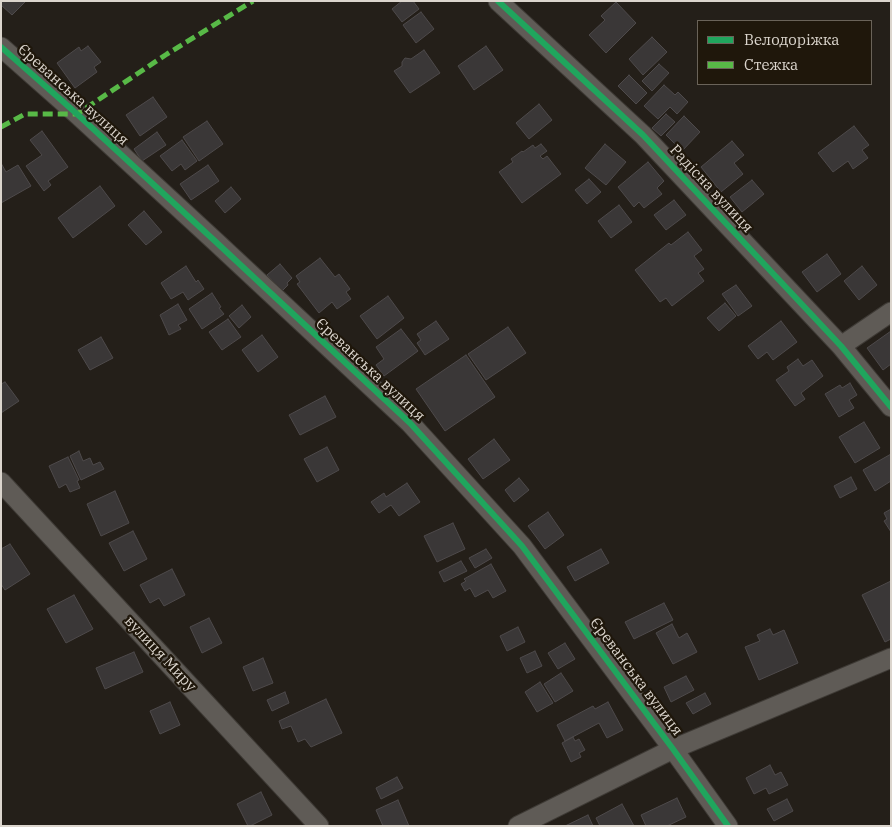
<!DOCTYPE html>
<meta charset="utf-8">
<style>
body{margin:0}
#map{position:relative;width:892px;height:827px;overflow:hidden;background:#241f19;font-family:"IBM Plex Serif",serif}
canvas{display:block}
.frame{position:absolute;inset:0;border:2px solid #dbd5cd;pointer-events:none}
.legend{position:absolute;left:697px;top:20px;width:175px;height:65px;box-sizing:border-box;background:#1f170b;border:1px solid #6a6359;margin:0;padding:6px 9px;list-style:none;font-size:15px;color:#dbd5cd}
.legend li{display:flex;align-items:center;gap:10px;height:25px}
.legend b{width:25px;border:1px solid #6a6359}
</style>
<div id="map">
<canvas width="892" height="827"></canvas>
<div class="frame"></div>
<ul class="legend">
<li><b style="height:6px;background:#20a55d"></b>Велодоріжка</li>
<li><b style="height:6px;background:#58b947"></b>Стежка</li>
</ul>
</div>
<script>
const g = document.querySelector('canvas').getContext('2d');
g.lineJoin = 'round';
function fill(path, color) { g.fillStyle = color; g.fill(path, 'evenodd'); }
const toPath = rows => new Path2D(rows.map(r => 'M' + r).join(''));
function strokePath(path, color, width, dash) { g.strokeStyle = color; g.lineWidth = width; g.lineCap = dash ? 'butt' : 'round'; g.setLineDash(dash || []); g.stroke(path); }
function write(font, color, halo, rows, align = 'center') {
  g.font = font + ' "IBM Plex Serif",serif'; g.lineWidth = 4.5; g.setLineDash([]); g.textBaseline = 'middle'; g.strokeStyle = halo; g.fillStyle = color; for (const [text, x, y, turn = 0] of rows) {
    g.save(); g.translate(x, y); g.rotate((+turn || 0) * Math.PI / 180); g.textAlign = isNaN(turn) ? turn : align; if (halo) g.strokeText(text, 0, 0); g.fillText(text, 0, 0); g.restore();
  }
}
const building = toPath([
 [1,1,26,1,12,15,1,5,1,1],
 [402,1,413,1,419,9,402,22,392,9,402,1],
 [616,2,636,23,606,53,589,35,605,20,601,16,616,2],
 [421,12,434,29,416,43,403,25,421,12],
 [652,37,667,52,643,75,629,59,652,37],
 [88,46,101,62,94,67,97,72,75,88,57,63,79,47,81,51,88,46],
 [486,46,503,70,474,90,458,66,486,46],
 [424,50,440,73,410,93,394,71,402,66,402,62,405,58,411,59,424,50],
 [659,64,669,73,652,91,642,81,659,64],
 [629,75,647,93,636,104,618,86,629,75],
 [664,85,675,95,678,92,688,102,677,114,670,107,658,119,644,106,664,85],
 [153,97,167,117,140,136,126,115,153,97],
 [539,104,552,120,529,139,516,123,539,104],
 [666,114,675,122,661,136,652,128,666,114],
 [684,116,700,132,682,151,666,135,684,116],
 [207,121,223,144,199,161,183,137,207,121],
 [854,126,869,145,862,150,868,158,853,169,848,161,833,172,818,153,854,126],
 [42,131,68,167,48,181,51,185,44,191,26,166,42,155,30,140,42,131],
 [157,132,166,145,142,161,134,149,157,132],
 [182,140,197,161,185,170,181,164,172,171,160,156,182,140],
 [732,141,744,155,734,163,743,174,721,192,701,167,732,141],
 [541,144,547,151,540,156,543,159,547,156,561,174,522,203,499,172,513,162,511,159,522,151,523,152,533,145,535,148,541,144],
 [605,144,626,162,606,185,585,168,605,144],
 [648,162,664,181,657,188,662,194,644,208,639,202,634,207,618,187,648,162],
 [1,163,6,172,18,165,31,186,1,203,1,163],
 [208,165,219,181,191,200,180,184,208,165],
 [589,179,601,192,587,204,575,190,589,179],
 [752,180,764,194,742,212,730,197,752,180],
 [100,186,115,206,73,238,58,218,100,186],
 [231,187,241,199,225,213,215,201,231,187],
 [674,200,686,215,666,230,654,215,674,200],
 [619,205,632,222,611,238,598,221,619,205],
 [144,211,162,232,146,245,128,225,144,211],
 [688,232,702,250,694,256,704,269,698,273,704,281,672,306,666,298,660,302,635,270,669,243,671,245,688,232],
 [827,254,841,274,817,292,802,272,827,254],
 [320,258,335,277,339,274,350,289,346,292,351,299,337,309,332,302,319,313,297,284,300,282,296,276,320,258],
 [280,264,292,278,287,283,288,285,282,291,267,275,280,264],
 [186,266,196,282,198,280,204,289,188,300,183,292,171,299,161,283,186,266],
 [862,266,877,285,859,300,844,281,862,266],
 [736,285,752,306,738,316,722,294,736,285],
 [212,293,221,307,219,308,224,314,202,329,189,309,212,293],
 [388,296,404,318,377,339,360,316,388,296],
 [725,303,736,316,719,331,707,318,725,303],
 [178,304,187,320,178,325,181,329,169,335,160,315,178,304],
 [242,305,251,317,239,328,229,316,242,305],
 [228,319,241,337,222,350,209,332,228,319],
 [436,321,449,339,425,355,417,343,421,340,417,334,436,321],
 [781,321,797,342,773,360,767,352,758,359,748,346,781,321],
 [508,327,526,353,486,380,468,354,508,327],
 [401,329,418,351,384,376,376,365,384,359,376,347,401,329],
 [891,331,891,364,883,370,867,348,891,331],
 [262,335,278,357,258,372,242,350,262,335],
 [101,337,113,358,90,370,78,350,101,337],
 [466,355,495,397,445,431,416,389,466,355],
 [798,359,803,366,812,360,823,376,801,393,805,399,795,406,776,380,789,371,787,367,798,359],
 [5,382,19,401,1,413,1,384,5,382],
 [850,383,857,395,849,400,854,408,839,417,825,394,840,385,842,388,850,383],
 [325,396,336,417,300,435,289,415,325,396],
 [864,422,880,448,855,463,839,437,864,422],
 [494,439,510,460,483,479,468,459,494,439],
 [327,447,339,470,317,482,304,459,327,447],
 [79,451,83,461,90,458,93,465,100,462,104,469,81,480,70,456,79,451],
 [891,454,891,481,875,491,863,470,891,454],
 [68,457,79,480,77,481,80,488,70,492,66,484,59,488,49,466,68,457],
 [851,477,857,489,840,498,834,486,851,477],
 [519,478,529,490,514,502,505,490,519,478],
 [407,483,420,502,399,516,391,505,379,513,371,502,384,493,386,497,407,483],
 [115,491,129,523,101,536,87,504,115,491],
 [891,509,891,532,884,521,887,519,884,513,891,509],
 [548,512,564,535,545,549,528,526,548,512],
 [453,523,465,549,437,562,424,536,453,523],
 [133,531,147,559,124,571,109,543,133,531],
 [10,544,30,574,5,590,1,584,1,549,10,544],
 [486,549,492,558,475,568,469,558,486,549],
 [601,549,609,563,575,581,567,567,601,549],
 [461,561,467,571,444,582,439,572,461,561],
 [491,564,506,591,493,598,488,590,475,597,470,588,465,591,461,584,466,581,464,579,491,564],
 [172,569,185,595,164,606,159,598,150,603,140,585,172,569],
 [891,581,891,639,885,642,862,595,891,581],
 [74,595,93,629,66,643,47,609,74,595],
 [664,603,673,620,634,639,625,622,664,603],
 [209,618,222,643,202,653,190,627,209,618],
 [672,624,679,638,687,633,697,652,673,664,656,633,672,624],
 [518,627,525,642,507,651,500,636,518,627],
 [770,629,773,635,784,630,798,663,759,680,745,647,760,641,757,635,770,629],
 [565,643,575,659,558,669,548,653,565,643],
 [535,651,542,666,527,673,520,658,535,651],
 [134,652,143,672,105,689,96,668,134,652],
 [263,658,273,683,253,691,243,667,263,658],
 [561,673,573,691,555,702,544,684,561,673],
 [686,676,694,690,671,702,664,687,686,676],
 [540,682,553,703,537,712,525,692,540,682],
 [285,692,289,703,272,711,267,700,285,692],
 [705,693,711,704,693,714,686,703,705,693],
 [326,699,342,733,311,747,305,739,298,742,291,726,282,729,279,721,326,699],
 [170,702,180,725,160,734,150,711,170,702],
 [608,702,623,730,607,738,599,723,565,741,557,725,593,706,595,709,608,702],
 [573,737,575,741,579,739,585,750,579,753,581,757,571,762,562,743,573,737],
 [770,765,775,775,781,772,788,785,769,794,766,788,754,794,746,778,770,765],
 [397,777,403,788,381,799,376,788,397,777],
 [261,792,272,815,250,826,248,826,237,804,261,792],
 [677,798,686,817,667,826,646,826,641,815,677,798],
 [787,799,793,811,774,821,767,809,787,799],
 [398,800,409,826,383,826,376,810,398,800],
 [622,804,634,826,600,826,596,818,622,804],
 [588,815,593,826,565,826,588,815]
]);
const minor = toPath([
 [498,1,643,135,841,346,891,407],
 [1,47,77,114,216,242,410,423,522,546,673,749,728,826],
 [841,346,891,312],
 [1,482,319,826],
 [518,826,673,749,891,658]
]);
const quiet = toPath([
 [1,127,25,114,77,114,167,54,253,1]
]);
const cycleway = toPath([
 [498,1,643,135,841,346,891,407],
 [1,47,77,114,216,242,410,423,522,546,673,749,728,826]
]);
const streetNames = [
 ["Єреванська вулиця",73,95,42],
 ["Радісна вулиця",711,189,47],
 ["Єреванська вулиця",370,370,43],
 ["вулиця Миру",160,654,47],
 ["Єреванська вулиця",636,677,53]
];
fill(building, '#3a3737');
strokePath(building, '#4e4a4b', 1);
strokePath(minor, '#3e3a35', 21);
strokePath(minor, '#5f5b56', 19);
strokePath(quiet, '#58b947', 5, [10, 5]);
strokePath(cycleway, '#20a55d', 6);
write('15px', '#dbd5cd', '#1f170b', streetNames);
</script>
